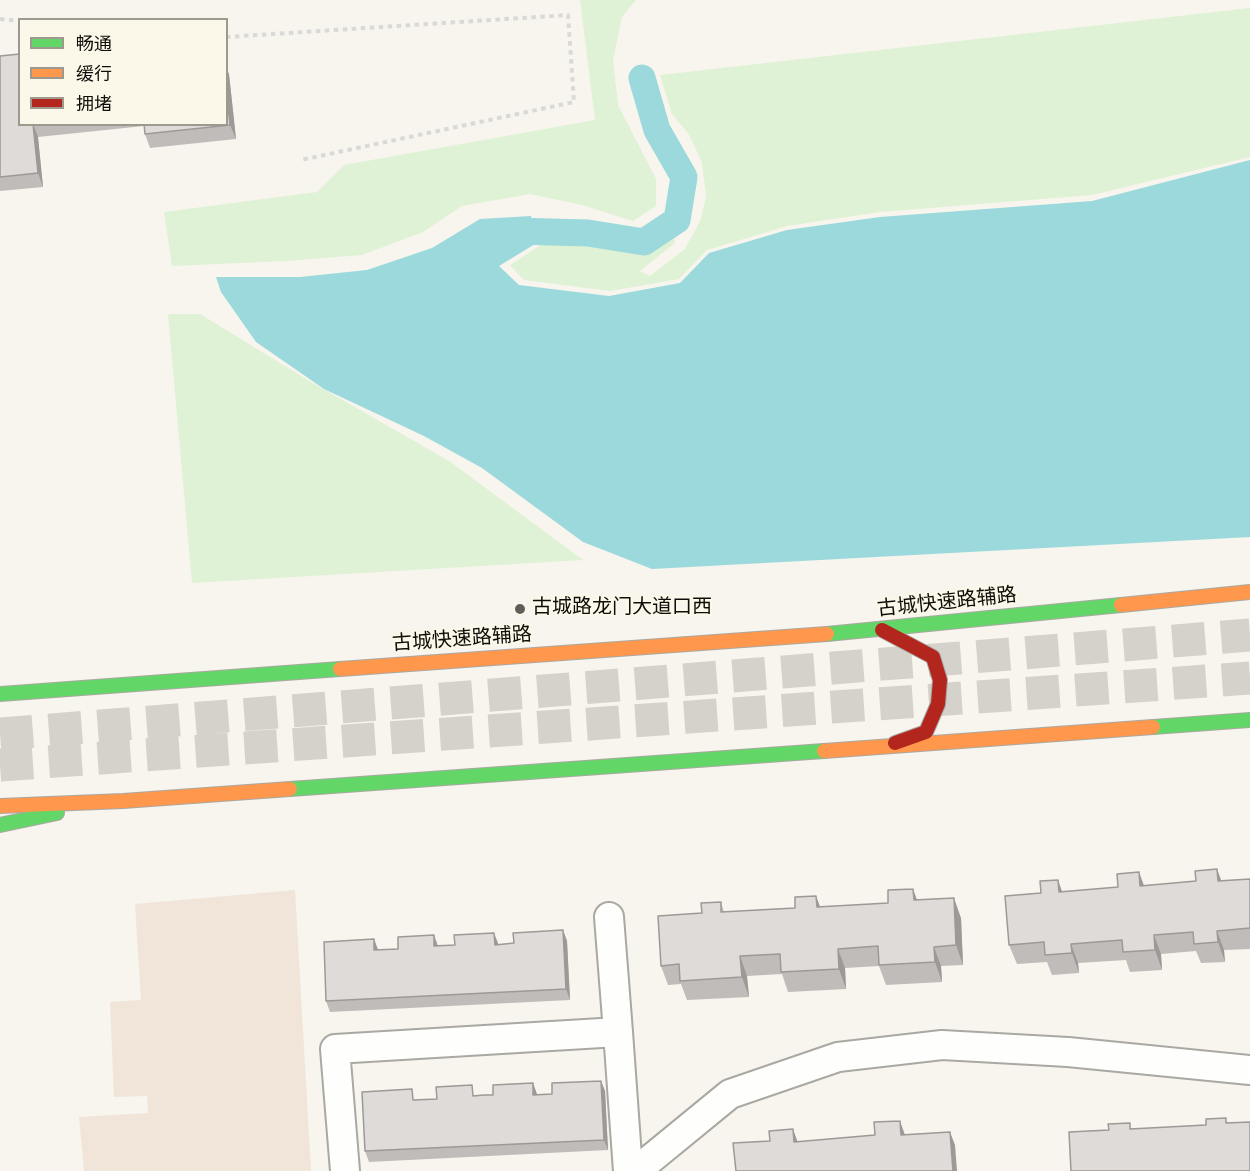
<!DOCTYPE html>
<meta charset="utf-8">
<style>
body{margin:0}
#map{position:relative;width:1250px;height:1171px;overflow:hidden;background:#f7f5ed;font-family:Spectral,"Noto Sans SC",serif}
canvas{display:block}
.legend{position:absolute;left:18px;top:18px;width:210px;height:108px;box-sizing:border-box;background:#fbf7e9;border:2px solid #9d998f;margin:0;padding:8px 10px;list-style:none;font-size:18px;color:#0f0d09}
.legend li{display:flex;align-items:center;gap:12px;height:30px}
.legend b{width:30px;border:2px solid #9d998f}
</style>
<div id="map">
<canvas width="1250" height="1171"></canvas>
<ul class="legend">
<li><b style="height:8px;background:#63d668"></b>畅通</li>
<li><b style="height:8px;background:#ff974d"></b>缓行</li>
<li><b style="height:8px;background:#b3261e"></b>拥堵</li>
</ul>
</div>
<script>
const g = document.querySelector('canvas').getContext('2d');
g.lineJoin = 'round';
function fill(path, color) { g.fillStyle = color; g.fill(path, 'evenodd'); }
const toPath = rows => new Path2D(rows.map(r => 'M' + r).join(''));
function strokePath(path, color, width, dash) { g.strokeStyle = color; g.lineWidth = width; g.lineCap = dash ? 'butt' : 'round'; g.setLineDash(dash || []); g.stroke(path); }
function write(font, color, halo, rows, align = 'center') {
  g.font = font + ' Spectral,"Noto Sans SC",serif'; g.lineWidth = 4.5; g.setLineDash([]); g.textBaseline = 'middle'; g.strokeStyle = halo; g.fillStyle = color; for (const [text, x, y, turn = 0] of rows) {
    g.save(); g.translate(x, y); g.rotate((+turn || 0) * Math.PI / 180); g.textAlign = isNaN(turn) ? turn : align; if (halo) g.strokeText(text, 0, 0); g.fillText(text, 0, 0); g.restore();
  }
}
const commercial = toPath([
 [295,890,311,1171,84,1171,79,1117,148,1113,147,1096,114,1097,110,1002,141,1000,135,904]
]);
const green = toPath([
 [580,0,636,0,622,17,613,60,618,105,656,179,656,206,633,221,582,205,530,194,462,206,423,232,362,255,287,261,172,266,164,212,317,192,344,165,595,120],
 [1250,8,1250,157,1092,195,880,212,787,226,707,250,679,279,610,291,524,280,510,265,541,245,587,241,640,250,673,229,675,243,640,271,650,276,685,249,701,219,706,196,702,162,688,133,672,114,660,75],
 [168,314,200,314,311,382,449,461,583,560,192,583]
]);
const water = toPath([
 [1250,160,1250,537,652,569,583,542,482,468,424,436,324,389,256,342,221,292,216,277,300,277,367,270,432,248,480,219,531,216,535,244,499,266,519,285,609,296,680,283,709,253,787,230,880,217,1092,201]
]);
const canal = toPath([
 [497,238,514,231,588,233,644,242,677,220,684,177,657,130,642,78]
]);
const highwayTunnel = toPath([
 [0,734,1250,635],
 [0,765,1250,678]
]);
const path = toPath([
 [0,19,20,21],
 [226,37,568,15,574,102,301,160]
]);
const street = toPath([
 [609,917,618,1032],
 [345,1171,335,1049,618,1032,628,1171],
 [636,1171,730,1094,838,1057,942,1045,1068,1052,1250,1070]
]);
const fast = toPath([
 [827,634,1121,605],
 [0,694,340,669],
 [1153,727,1250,720],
 [290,789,824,751],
 [0,825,57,813]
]);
const slow = toPath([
 [1121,605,1250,592],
 [340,669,827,634],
 [824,751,1153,727],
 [0,806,123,801,290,789]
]);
const jam = toPath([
 [882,630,933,657,940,680,938,704,926,732,895,743]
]);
const wall = toPath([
 [0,56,20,124,226,124,226,68,229,74,236,139,150,148,145,134,144,126,38,137,43,187,0,191],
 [1250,879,1250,949,1224,950,1225,962,1201,963,1196,951,1161,954,1162,970,1130,972,1126,960,1078,963,1079,973,1052,975,1047,962,1017,964,1009,945,1041,893,1058,880,1062,892],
 [816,896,820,907,888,903,917,900,961,918,963,965,941,966,942,982,886,985,879,966,845,968,846,989,788,992,782,974,747,976,749,997,687,1000,681,984,668,985,661,966,702,913,721,902,724,912,795,908],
 [563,930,567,941,570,1000,330,1012,326,1001,374,939,378,950,438,946,498,945,514,943],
 [601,1081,605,1091,608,1150,369,1162,365,1151,437,1099,476,1096,552,1094]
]);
const shadedWall = toPath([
 [226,68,229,74,236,139,230,125,226,87],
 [33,124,38,137,43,187,38,173],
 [1217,869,1224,888,1218,881],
 [1139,872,1146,891,1140,886],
 [1058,880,1065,900,1059,892],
 [913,889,920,908,914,900],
 [816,896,823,915,817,907],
 [954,898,961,918,963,965,956,945],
 [563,930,567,941,570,1000,566,989],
 [1217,931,1224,950,1225,962,1218,942],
 [494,933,498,943,499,955,495,945],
 [434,935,438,946,434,946],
 [1154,935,1161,954,1162,970,1155,950],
 [374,939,378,950,374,950],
 [1071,944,1078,963,1079,973,1072,953],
 [934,947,941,966,942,982,935,962],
 [838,949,845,968,846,989,839,969],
 [740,956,747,976,749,997,742,977],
 [601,1081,605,1091,608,1150,604,1140],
 [533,1083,537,1094,537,1105,533,1095],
 [900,1121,905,1135,901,1135],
 [793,1129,798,1143,794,1142],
 [950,1132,955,1145,957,1171,953,1171]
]);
const building = toPath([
 [20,54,20,124,33,124,38,173,0,177,0,56,20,54],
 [226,87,230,125,145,134,144,124,226,124,226,87],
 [1217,869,1218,881,1250,879,1250,928,1217,931,1218,942,1194,944,1193,932,1154,935,1155,950,1123,952,1122,940,1071,944,1072,953,1045,955,1044,942,1009,945,1005,896,1041,893,1040,881,1058,880,1059,892,1118,887,1117,874,1139,872,1140,886,1196,881,1195,871,1217,869],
 [913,889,914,900,954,898,956,945,934,947,935,962,879,965,878,946,838,949,839,969,781,972,780,954,740,956,742,977,680,981,679,964,661,966,658,916,702,913,701,903,721,902,721,912,795,908,795,897,816,896,817,907,888,903,888,890,913,889],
 [563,930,566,989,326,1001,324,942,374,939,374,950,398,949,398,937,434,935,434,946,455,945,454,935,494,933,495,945,514,943,513,933,563,930],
 [601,1081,604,1140,365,1151,362,1092,412,1089,413,1100,437,1099,436,1087,472,1085,473,1096,484,1095,493,1095,493,1085,533,1083,533,1095,552,1094,552,1083,601,1081],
 [1226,1118,1226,1123,1250,1122,1250,1171,1071,1171,1069,1132,1109,1130,1108,1124,1130,1123,1130,1129,1206,1125,1206,1119,1226,1118],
 [900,1121,901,1135,950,1132,953,1171,736,1171,733,1143,770,1141,769,1131,793,1129,794,1142,875,1135,874,1122,900,1121]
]);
const markers = [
 [520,609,6,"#605e59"]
];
const streetNames = [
 ["古城快速路辅路",947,604,-6],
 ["古城快速路辅路",462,641,-4]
];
const poiNames = [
 ["古城路龙门大道口西",532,609]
];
fill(commercial, '#f1e5da');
fill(green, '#dff2d5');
fill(water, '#9bd9dc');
strokePath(canal, '#9bd9dc', 27);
strokePath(highwayTunnel, '#d4d2cb', 33, [33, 16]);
strokePath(street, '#a9a8a2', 32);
strokePath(fast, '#a9a8a2', 16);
strokePath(slow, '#a9a8a2', 16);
strokePath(jam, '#a9a8a2', 16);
strokePath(path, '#d9d9d7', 4, [4.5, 4.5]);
strokePath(street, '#fefefc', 28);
strokePath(fast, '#63d668', 14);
strokePath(slow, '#ff974d', 14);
strokePath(jam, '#b3261e', 14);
fill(wall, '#c0bcba');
fill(shadedWall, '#9c9997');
fill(building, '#dfdbd8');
strokePath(building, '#9c9997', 1.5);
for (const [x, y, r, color] of markers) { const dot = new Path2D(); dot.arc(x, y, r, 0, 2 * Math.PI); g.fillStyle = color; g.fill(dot); strokePath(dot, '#fbf7e9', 2); }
write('20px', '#0f0d09', '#fbf7e9', streetNames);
write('20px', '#0f0d09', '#fbf7e9', poiNames, 'left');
</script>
